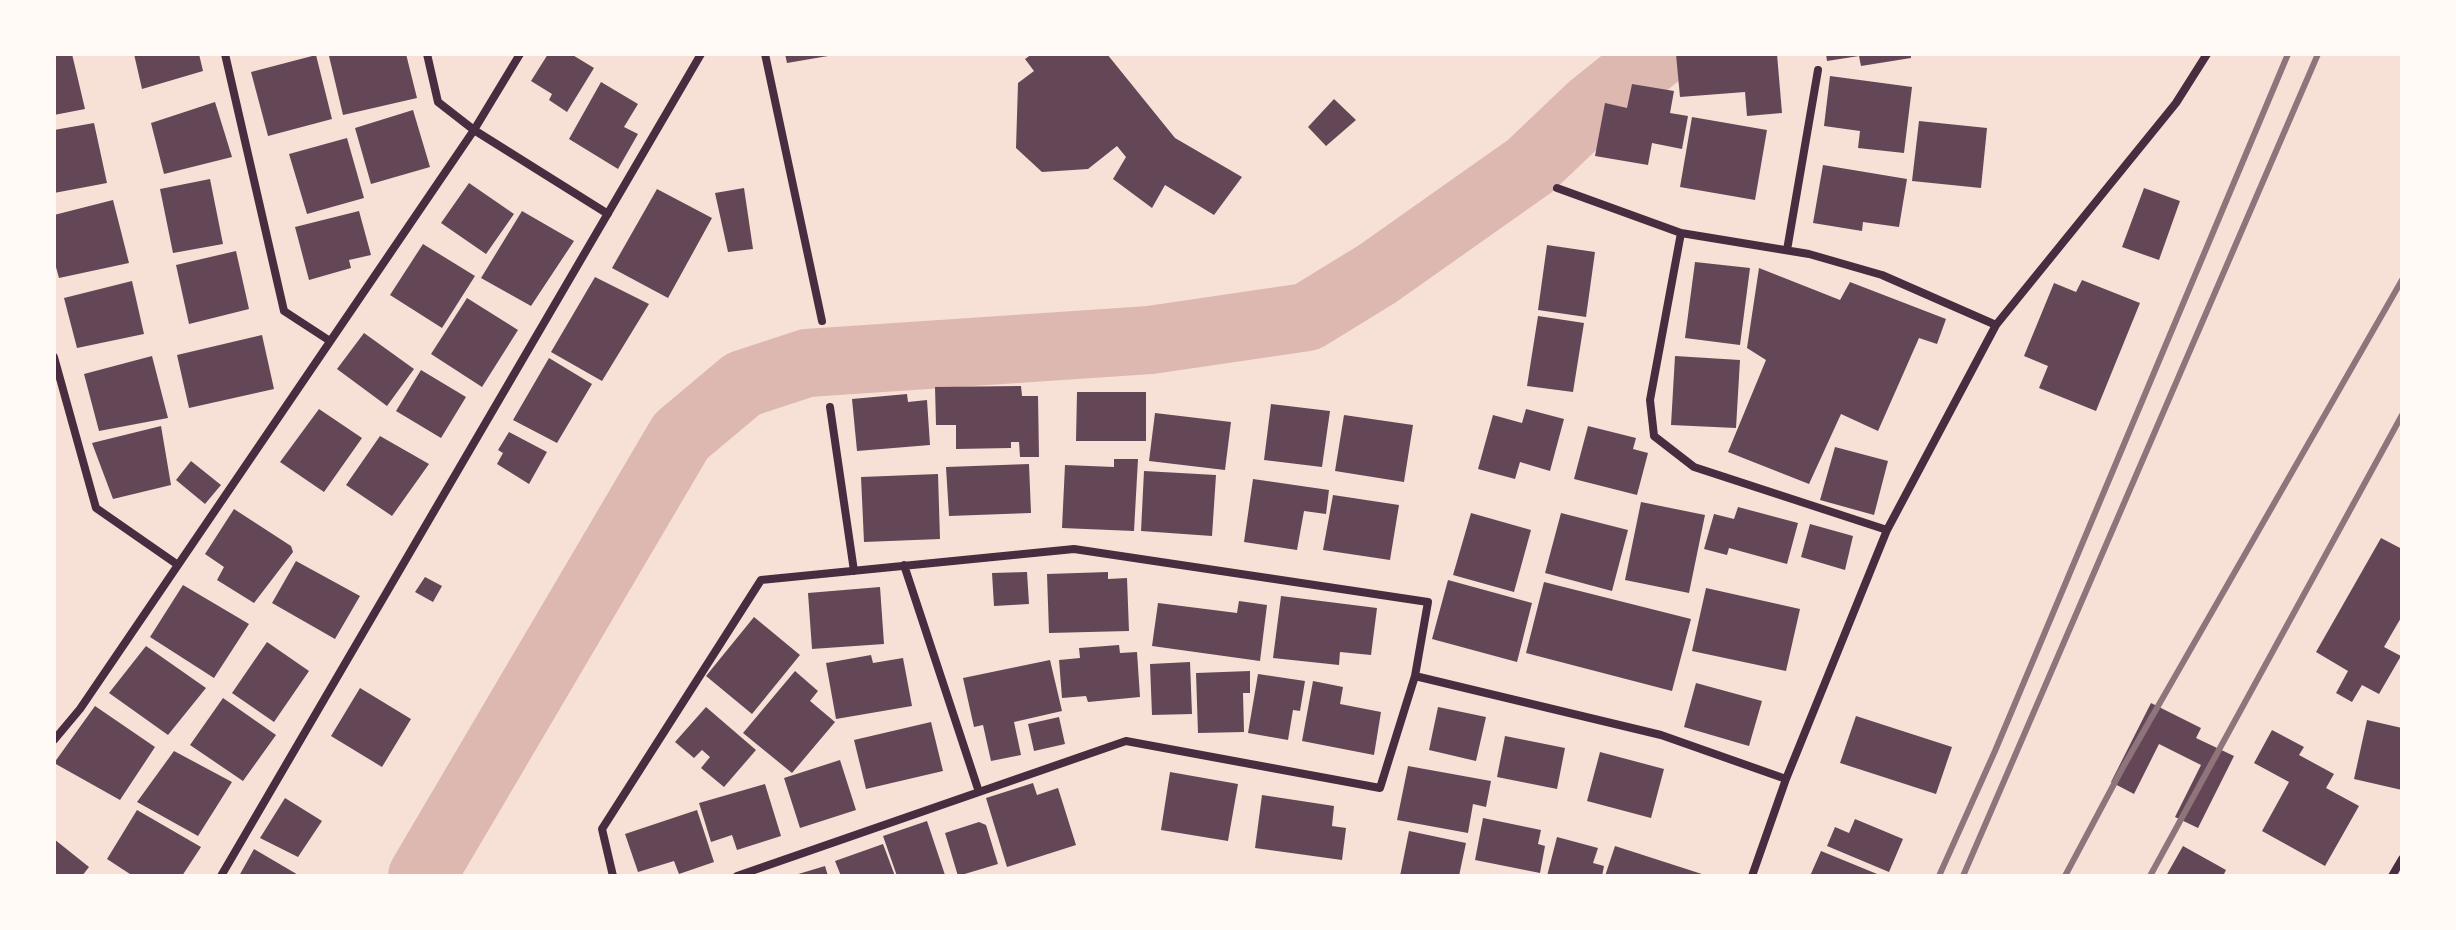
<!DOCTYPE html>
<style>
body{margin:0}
#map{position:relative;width:2456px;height:930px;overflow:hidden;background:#f7e1d7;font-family:Cabin,sans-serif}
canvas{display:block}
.frame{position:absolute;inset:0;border:56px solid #fffaf5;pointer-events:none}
</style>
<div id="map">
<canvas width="2456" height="930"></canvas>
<div class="frame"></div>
</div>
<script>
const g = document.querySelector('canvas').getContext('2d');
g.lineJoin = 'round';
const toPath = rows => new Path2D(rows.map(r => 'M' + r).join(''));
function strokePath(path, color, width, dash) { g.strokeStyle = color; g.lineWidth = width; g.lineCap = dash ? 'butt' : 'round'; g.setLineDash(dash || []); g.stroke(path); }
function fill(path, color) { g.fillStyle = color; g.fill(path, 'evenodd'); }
const river = toPath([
 [422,876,681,436,743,384,807,363,1150,340,1307,317,1377,274,1530,166,1592,107,1658,54]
]);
const building = toPath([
 [59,54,72,54,85,109,54,115,54,55],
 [134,54,199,54,203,71,142,89],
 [337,54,406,54,417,98,343,115,329,56],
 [548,54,571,54,594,68,567,112,549,100,552,94,531,81],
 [785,54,828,54,828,56,787,63],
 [1032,54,1107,54,1175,138,1242,177,1214,215,1165,185,1152,208,1113,179,1126,157,1117,146,1088,169,1042,172,1016,148,1018,83,1034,71,1025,59],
 [1676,54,1777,54,1782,113,1747,116,1745,92,1680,97],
 [1826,54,1911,54,1911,58,1861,66,1859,56,1827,61],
 [316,55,332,119,268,136,251,72],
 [1830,76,1912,87,1904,153,1858,148,1860,131,1824,126],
 [601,82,638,104,624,127,638,134,618,169,569,139],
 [1632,84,1674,91,1670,113,1688,116,1682,149,1652,143,1648,165,1595,156,1605,103,1627,108],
 [1334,99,1356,120,1326,146,1308,127],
 [215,102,232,157,164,174,151,123],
 [413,110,430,167,371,184,355,128],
 [1692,117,1767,130,1755,200,1680,187],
 [1919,121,1987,128,1981,188,1912,181],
 [94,123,107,183,54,193,54,130],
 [347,138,364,198,307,214,289,154],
 [1823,165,1907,179,1899,227,1863,222,1862,231,1813,223],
 [210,179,223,244,173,253,160,189],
 [469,183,514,214,486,254,441,223],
 [744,188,753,249,728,252,715,193],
 [2144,188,2180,201,2159,260,2122,247],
 [657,189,712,218,668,298,612,268],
 [113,200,129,263,59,278,54,260,54,215],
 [359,211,371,255,349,260,351,268,309,280,295,227],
 [522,211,574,241,531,306,481,278],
 [423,244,475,276,442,328,390,295],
 [1547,245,1595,252,1586,317,1538,310],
 [236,251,249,309,189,324,176,265],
 [1695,262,1750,268,1740,345,1685,338],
 [1759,268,1840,300,1850,282,1946,319,1937,344,1919,338,1878,431,1841,414,1809,484,1728,452,1766,360,1747,348],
 [595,277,649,304,602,381,551,352],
 [2082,280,2140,303,2096,411,2039,388,2048,366,2024,356,2054,283,2076,292],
 [132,281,144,334,77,348,64,298],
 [467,298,518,330,482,387,431,354],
 [1538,316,1584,323,1573,392,1527,386],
 [364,333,414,369,387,406,337,369],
 [262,335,274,389,189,408,177,355],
 [152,356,168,418,99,431,84,374],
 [1675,356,1740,360,1736,428,1671,425],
 [549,358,592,384,557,443,513,420],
 [421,370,466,397,441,438,396,411],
 [1021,386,1022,396,1038,396,1039,457,1020,457,1019,442,1011,442,1011,448,956,449,956,425,936,425,935,387],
 [1077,392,1146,392,1146,441,1076,441],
 [907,394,908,402,927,400,930,445,857,451,852,399],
 [1271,404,1330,411,1322,467,1264,460],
 [319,409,362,438,324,492,280,462],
 [1526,409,1564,419,1550,471,1520,462,1515,479,1478,469,1493,415,1522,423],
 [1155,413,1231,422,1225,470,1149,461],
 [1344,415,1413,425,1404,482,1335,471],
 [161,426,171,485,113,499,92,443],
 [1588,426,1636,438,1633,449,1648,453,1637,495,1574,479],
 [509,432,547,452,529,484,497,464,503,453,498,450],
 [380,436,429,464,392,516,346,485],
 [1835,447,1888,461,1874,515,1820,500],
 [1114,459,1138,459,1134,531,1062,528,1065,465,1114,467],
 [191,461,221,485,205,504,176,480],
 [1029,464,1031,513,949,516,946,467],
 [1144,471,1216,475,1212,536,1141,531],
 [938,474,940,539,864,542,861,477],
 [1253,479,1329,490,1326,514,1304,511,1297,550,1244,542],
 [1333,495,1399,505,1390,560,1323,550],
 [1641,502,1705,515,1689,593,1625,580],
 [1738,507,1798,523,1787,564,1729,548,1727,555,1704,549,1714,514,1734,519],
 [234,509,291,546,293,552,254,603,217,580,224,567,205,554],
 [1471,513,1531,530,1514,592,1453,575],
 [1561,513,1628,530,1612,591,1545,573],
 [1810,524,1853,536,1845,570,1801,557],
 [2381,538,2402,549,2402,616,2384,647,2401,656,2379,694,2362,685,2352,702,2336,693,2348,671,2316,652],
 [296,561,360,596,335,639,272,603],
 [1027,572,1029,604,994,606,992,573],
 [1108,572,1108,579,1127,578,1129,631,1049,633,1047,574],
 [425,577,442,586,433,602,415,592],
 [1448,580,1532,603,1517,662,1432,639],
 [1544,582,1691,619,1672,691,1526,653],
 [183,585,249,624,214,678,150,637],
 [880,587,884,644,812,649,808,593],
 [1706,588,1800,609,1786,671,1692,651],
 [1281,596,1377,608,1371,655,1340,652,1339,665,1273,658],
 [1239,601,1267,605,1260,661,1152,646,1158,603,1237,613],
 [754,617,800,655,752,714,706,676],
 [267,642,309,671,274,722,232,693],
 [1119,645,1120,653,1137,652,1140,697,1088,702,1086,696,1062,698,1059,660,1080,658,1079,648],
 [146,646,206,688,168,735,109,693],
 [871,655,873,663,903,658,912,706,836,719,826,663],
 [1050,660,1062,711,1014,722,1021,755,991,761,983,725,974,727,963,678],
 [1190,662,1192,714,1152,715,1150,664],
 [795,671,818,691,810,701,835,722,792,773,743,733],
 [1250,671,1250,693,1243,693,1244,732,1198,733,1196,673],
 [1258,674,1305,681,1300,711,1293,710,1288,740,1248,733],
 [1313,681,1343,687,1340,704,1381,712,1374,755,1302,741],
 [1696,683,1762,701,1749,746,1684,727],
 [360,688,411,719,382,767,331,736],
 [223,698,276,735,243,781,190,745],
 [2151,703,2201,728,2196,738,2234,756,2198,828,2175,817,2201,765,2159,744,2134,794,2111,782],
 [95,706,155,747,120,800,54,763],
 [706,707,756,750,724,787,701,768,710,757,702,750,694,758,675,742],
 [1438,707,1486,717,1476,761,1429,750],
 [1856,716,1952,747,1936,794,1840,763],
 [1059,717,1065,744,1034,751,1028,724],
 [2367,720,2402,728,2402,790,2354,779],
 [931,722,943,771,866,789,854,740],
 [2272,730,2304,747,2299,755,2334,774,2326,788,2359,806,2325,866,2262,831,2289,782,2254,763],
 [1505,736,1565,748,1557,789,1497,777],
 [174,751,232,782,198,836,137,802],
 [1600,752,1664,769,1651,818,1587,801],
 [840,760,856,810,800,828,784,778],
 [1408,766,1491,781,1486,807,1473,804,1468,833,1397,820],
 [1170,772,1238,784,1228,841,1161,830],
 [1033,783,1037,795,1058,788,1076,845,1007,867,986,798],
 [765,784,781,836,737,850,732,835,711,842,699,803],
 [1262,795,1334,806,1332,826,1346,828,1342,860,1255,848],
 [285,798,322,821,298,857,260,838],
 [137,810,201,847,182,876,133,876,107,859],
 [697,810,714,862,679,874,674,861,638,872,625,834],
 [1483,818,1541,830,1538,844,1545,846,1540,873,1475,860],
 [1855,819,1903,839,1889,872,1827,846,1835,827,1849,833],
 [927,821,945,875,897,876,883,836],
 [979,822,986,825,998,864,958,876,945,833],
 [1409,831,1466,843,1459,876,1400,876],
 [1557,837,1598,848,1593,863,1604,866,1602,876,1547,876],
 [54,839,89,867,82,876,54,876],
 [883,844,895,876,841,876,835,861],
 [1615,846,1705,875,1705,876,1605,876],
 [2183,846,2226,870,2223,876,2166,876],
 [254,849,300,876,239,876],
 [1821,851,1882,876,1810,876],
 [825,866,828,876,795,876,795,875]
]);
const minor = toPath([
 [225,54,284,311,330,341],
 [427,54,438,102,474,130,608,214],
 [765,54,822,321],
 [1557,188,1681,233,1809,254,1882,275,1996,325],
 [1681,233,1650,400,1654,436,1694,467,1887,530],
 [1787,250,1818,70],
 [54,357,96,508,178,565],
 [830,407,854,571],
 [904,565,979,792],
 [54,740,80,709,474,130,520,54],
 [221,876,701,54],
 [613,876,602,829,761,580,1074,549,1428,602,1415,676,1661,735,1786,779],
 [737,876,1126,741,1380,788,1415,676],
 [1752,876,1786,779,1887,530,1996,325,2176,103,2207,54],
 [2392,876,2402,859]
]);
const rail = toPath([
 [1939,876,1995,751,2288,54],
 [1963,876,2318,54],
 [2065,876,2122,769,2402,280],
 [2150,876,2402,415]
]);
strokePath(river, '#dcb8b0', 68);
fill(building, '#644757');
strokePath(minor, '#4a2c40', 8);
strokePath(rail, '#8f747c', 6);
</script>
